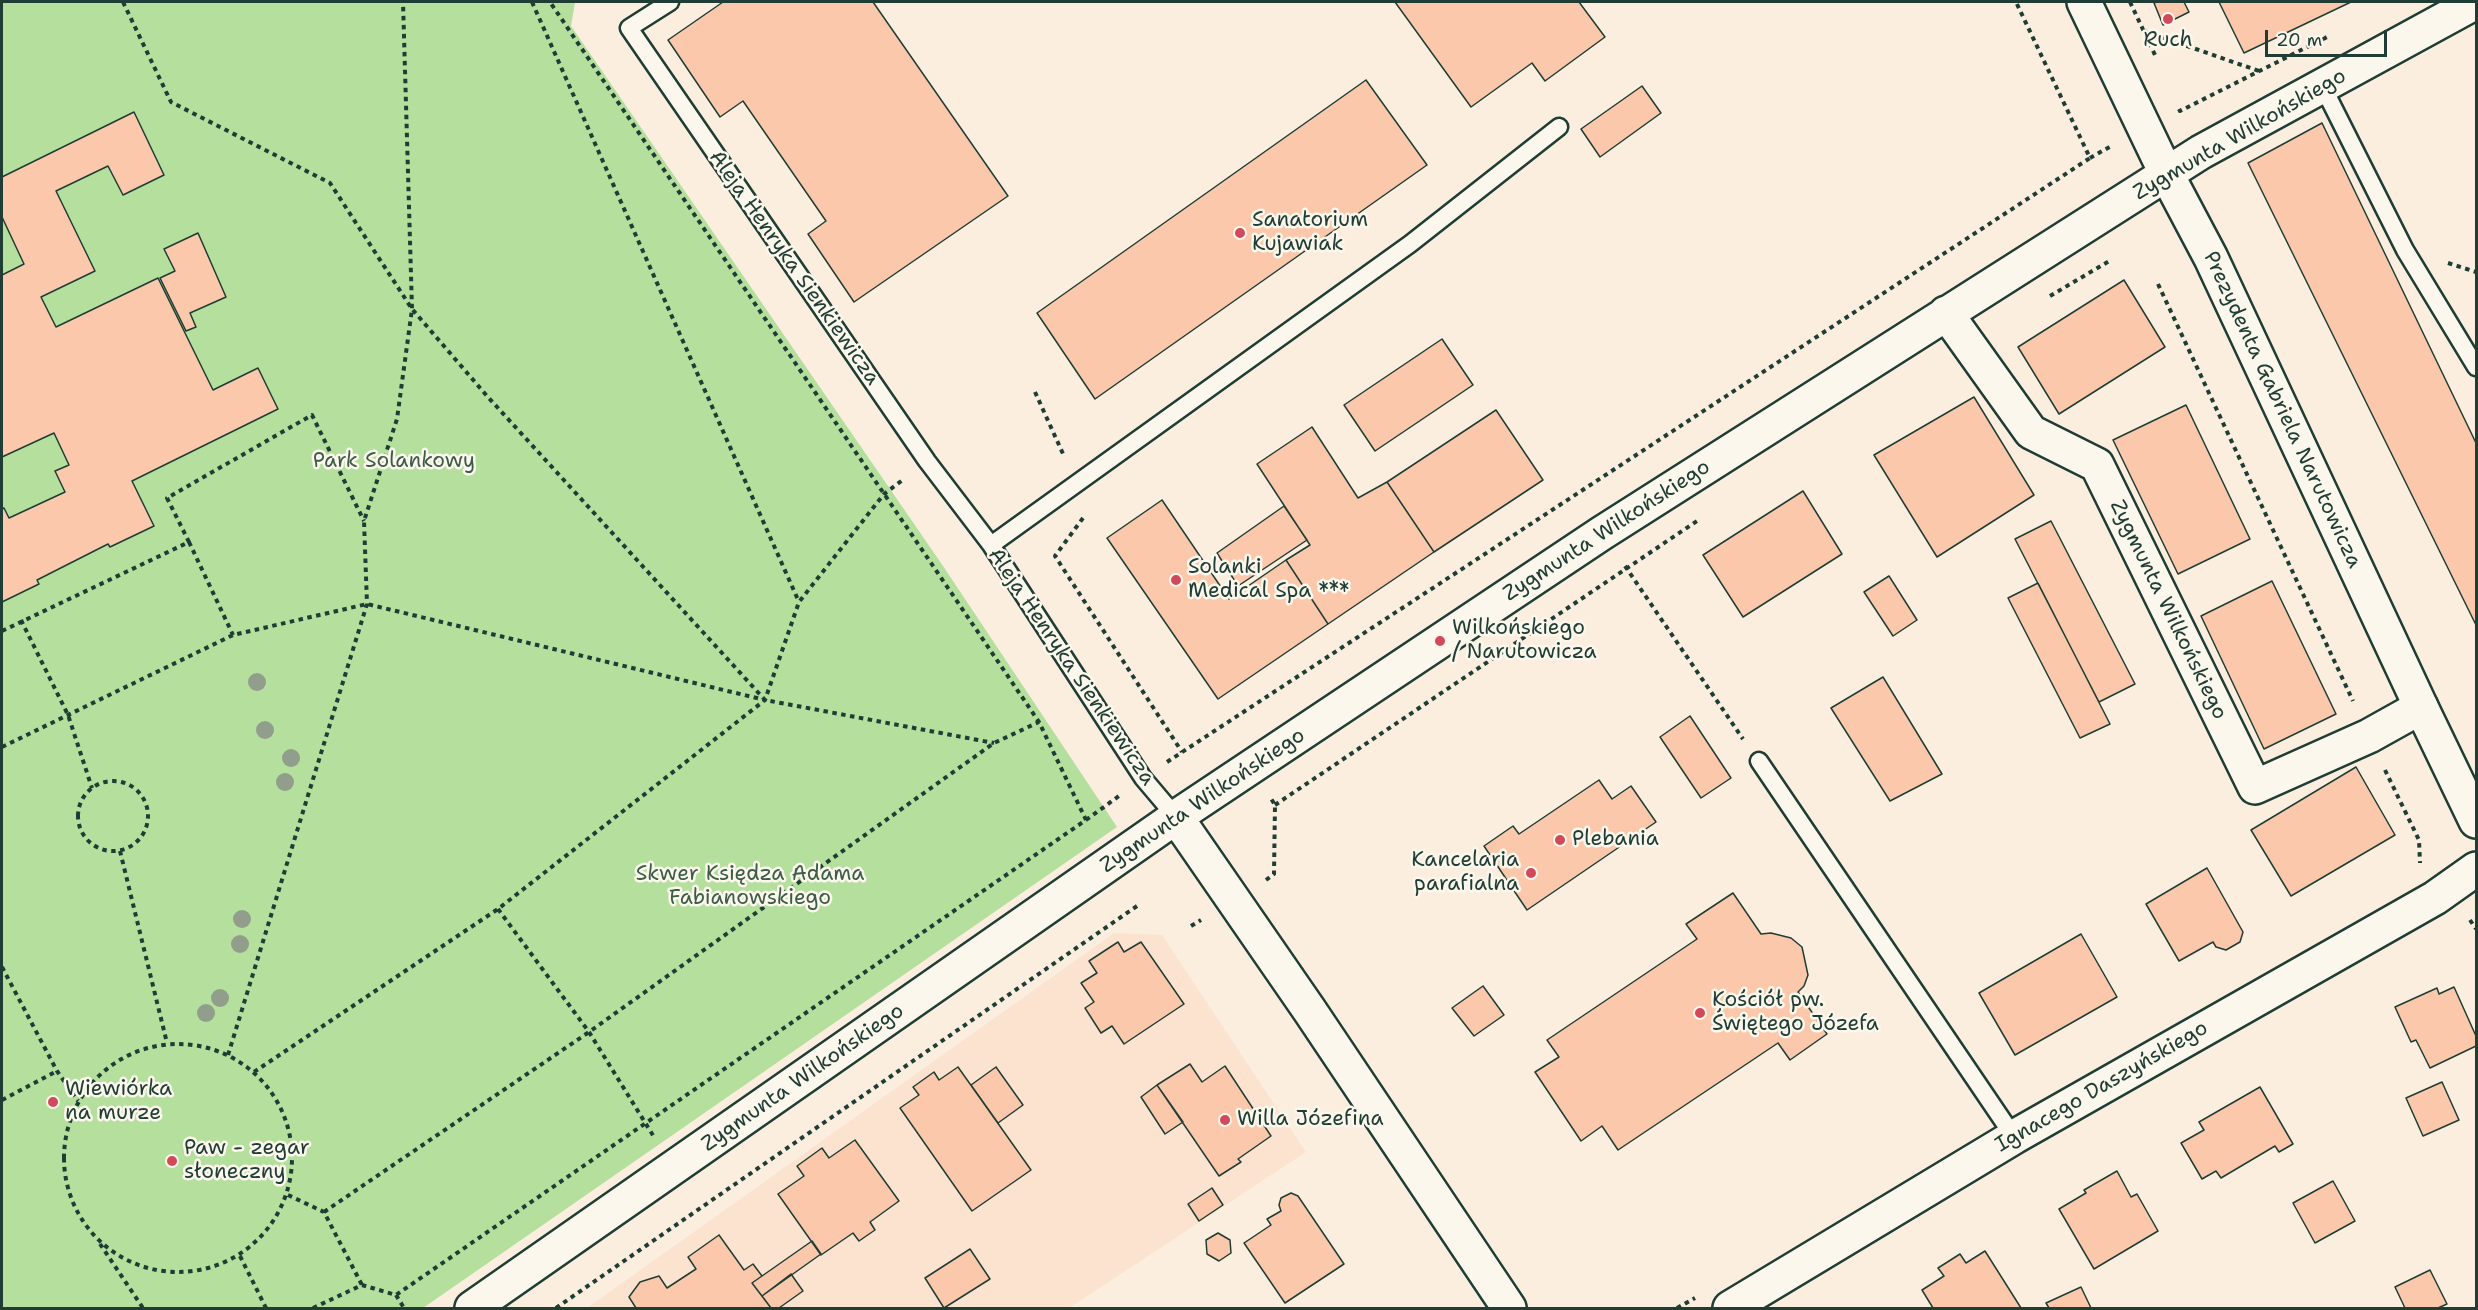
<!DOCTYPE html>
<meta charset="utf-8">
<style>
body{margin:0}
#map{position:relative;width:2478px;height:1310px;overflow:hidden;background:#fbeedf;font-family:"Shantell Sans",sans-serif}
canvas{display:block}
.frame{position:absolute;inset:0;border:3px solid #1f3d34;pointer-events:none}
.scale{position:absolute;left:2265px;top:30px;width:122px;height:27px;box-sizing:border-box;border:3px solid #1f3d34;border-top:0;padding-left:8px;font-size:18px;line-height:21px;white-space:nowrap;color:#1f3d34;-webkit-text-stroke:4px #fbf7ec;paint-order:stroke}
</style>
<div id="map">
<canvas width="2478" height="1310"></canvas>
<div class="frame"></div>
<div class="scale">20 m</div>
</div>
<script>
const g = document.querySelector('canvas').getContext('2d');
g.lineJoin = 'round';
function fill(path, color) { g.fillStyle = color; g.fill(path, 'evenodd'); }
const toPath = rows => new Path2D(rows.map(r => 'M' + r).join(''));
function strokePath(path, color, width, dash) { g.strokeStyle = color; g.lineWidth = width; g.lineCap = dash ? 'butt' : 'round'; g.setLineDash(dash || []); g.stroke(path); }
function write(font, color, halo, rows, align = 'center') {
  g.font = font + ' "Shantell Sans",sans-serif'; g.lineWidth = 5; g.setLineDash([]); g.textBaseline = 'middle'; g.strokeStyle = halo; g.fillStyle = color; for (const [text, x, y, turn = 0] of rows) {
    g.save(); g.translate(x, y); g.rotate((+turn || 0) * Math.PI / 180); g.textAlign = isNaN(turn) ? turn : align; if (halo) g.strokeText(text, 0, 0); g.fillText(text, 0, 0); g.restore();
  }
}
const built = toPath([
 [1114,933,1162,935,1306,1152,1069,1308,587,1308]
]);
const green = toPath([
 [2,2,575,2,571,26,941,563,1117,827,423,1308,2,1308]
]);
const building = toPath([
 [723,2,873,2,1008,196,854,302,808,234,826,221,743,101,720,117,668,40,723,2],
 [1395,2,1579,2,1605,37,1545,81,1532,63,1471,107,1395,2],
 [2157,2,2184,2,2189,12,2163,25,2154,3,2157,2],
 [2219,2,2351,2,2244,53,2219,2],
 [1366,80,1427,165,1095,399,1037,313,1366,80],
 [1642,86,1661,113,1600,157,1581,129,1642,86],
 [134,112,164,175,123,195,108,166,56,191,95,271,41,297,56,327,158,278,213,390,258,368,278,409,132,481,154,526,110,547,108,544,37,580,39,584,2,602,2,509,4,508,9,518,65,492,55,471,69,465,54,433,2,457,2,275,24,264,2,217,2,177,134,112],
 [2322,123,2476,443,2476,625,2248,163,2322,123],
 [198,233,226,297,190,313,196,327,186,331,160,278,175,271,164,249,198,233],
 [2124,280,2165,347,2059,414,2018,347,2124,280],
 [1442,339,1473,385,1375,451,1344,405,1442,339],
 [1974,397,2034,495,1937,557,1874,455,1974,397],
 [2186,405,2250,539,2178,574,2113,440,2186,405],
 [1496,410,1543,480,1434,552,1387,482,1496,410],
 [1312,427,1358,498,1387,482,1434,552,1328,624,1286,560,1310,545,1257,464,1312,427],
 [1803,491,1842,554,1743,617,1703,555,1803,491],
 [1162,500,1229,599,1286,560,1328,624,1218,699,1107,538,1162,500],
 [1284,506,1307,540,1238,586,1217,553,1284,506],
 [2051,521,2135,684,2099,702,2015,539,2051,521],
 [1889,576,1917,620,1893,636,1864,592,1889,576],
 [2272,581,2336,714,2264,749,2201,616,2272,581],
 [2038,583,2110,724,2080,738,2008,598,2038,583],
 [1883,677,1942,774,1890,801,1831,708,1883,677],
 [1690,716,1731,778,1701,798,1660,737,1690,716],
 [2356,767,2395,835,2291,896,2251,830,2356,767],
 [1599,780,1612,799,1631,786,1656,822,1527,910,1484,846,1513,826,1519,834,1599,780],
 [2207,868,2243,932,2240,942,2226,950,2216,947,2213,942,2179,961,2146,904,2207,868],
 [1733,893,1761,934,1771,933,1791,938,1802,947,1808,975,1804,986,1798,992,1827,1034,1790,1060,1778,1043,1618,1150,1602,1126,1581,1141,1535,1072,1559,1057,1547,1040,1697,939,1686,924,1733,893],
 [2081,934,2117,997,2015,1055,1979,993,2081,934],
 [1118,942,1124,952,1141,942,1184,1004,1124,1044,1112,1026,1101,1033,1085,1008,1094,1002,1081,983,1097,973,1089,961,1118,942],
 [1483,986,1504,1015,1474,1036,1452,1008,1483,986],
 [2454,987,2476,1036,2476,1046,2430,1068,2416,1040,2411,1042,2395,1007,2437,988,2439,994,2454,987],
 [1190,1064,1202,1082,1225,1066,1271,1136,1238,1159,1241,1162,1219,1176,1157,1085,1190,1064],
 [958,1067,1031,1170,972,1211,900,1108,919,1095,913,1087,934,1072,939,1080,958,1067],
 [996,1067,1023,1105,998,1123,971,1085,996,1067],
 [2442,1082,2459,1120,2423,1136,2406,1098,2442,1082],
 [1157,1085,1183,1122,1165,1134,1141,1097,1157,1085],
 [2260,1087,2293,1144,2279,1152,2275,1146,2221,1178,2216,1171,2202,1179,2181,1143,2204,1130,2199,1122,2260,1087],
 [855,1140,899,1201,870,1222,875,1230,859,1241,853,1233,821,1255,778,1194,804,1176,797,1166,822,1148,829,1158,855,1140],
 [2117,1171,2131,1197,2137,1194,2158,1231,2094,1269,2059,1209,2086,1193,2084,1190,2117,1171],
 [2333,1181,2355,1221,2315,1243,2293,1203,2333,1181],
 [1212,1188,1223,1205,1199,1221,1188,1204,1212,1188],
 [1291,1193,1298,1196,1344,1264,1285,1303,1244,1243,1271,1225,1267,1219,1281,1211,1279,1205,1281,1198,1291,1193],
 [1218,1233,1230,1240,1231,1253,1219,1261,1207,1254,1206,1240,1218,1233],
 [719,1235,744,1270,753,1264,762,1276,752,1283,771,1308,636,1308,629,1297,640,1282,659,1276,667,1288,696,1269,688,1257,719,1235],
 [812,1241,821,1254,762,1296,752,1283,812,1241],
 [970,1249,990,1279,944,1308,925,1278,970,1249],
 [1985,1251,2021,1308,1933,1308,1922,1290,1944,1276,1938,1268,1960,1254,1966,1263,1985,1251],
 [2430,1270,2447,1304,2438,1308,2405,1308,2395,1287,2430,1270],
 [791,1274,803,1291,779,1308,771,1308,762,1296,791,1274],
 [2081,1287,2091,1308,2049,1308,2046,1303,2081,1287]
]);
const path = toPath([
 [123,2,171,102,330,183,412,309,487,396,765,700,994,743],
 [532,2,799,602],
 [2130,2,2155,55],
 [2144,31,2259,71],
 [2179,109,2180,111,2329,36],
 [2090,158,2113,145],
 [2448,263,2476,272],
 [2158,284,2353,701],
 [2050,296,2111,260],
 [1035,392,1064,456],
 [1083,518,1055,556,1182,752],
 [189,542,233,635],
 [1625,566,1743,739],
 [21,620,68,715,92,788],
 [2,631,189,542,167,498,312,415,364,521],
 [2,747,233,635,367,604,765,700,799,602,884,494,904,479],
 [1167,762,2090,158,2016,2],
 [2385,770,2419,840,2420,863],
 '78 816a35 35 0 1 1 70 0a35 35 0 1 1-70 0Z',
 [1275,805,1697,521],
 [1086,820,1119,796],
 [120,851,167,1043],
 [1266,880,1274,874,1275,805,1270,797],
 [498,909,589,1032,654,1137],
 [2470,920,2476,929],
 [1191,926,1201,920],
 [2,967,57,1071,78,1101],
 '64 1158a114 114 0 1 1 228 0a114 114 0 1 1-228 0Z',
 [228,1055,367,604,364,521,397,419,412,309,403,2],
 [254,1072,498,909,765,700],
 [2,1100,57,1071],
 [288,1195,324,1212,362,1285],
 [324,1212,589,1032,994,743,1039,722],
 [100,1244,143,1308],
 [240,1256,266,1308],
 [396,1295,404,1308],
 [313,1308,362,1285,396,1295,1086,820,1039,722,550,2],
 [556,1308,1137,906],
 [1677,1308,1695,1298]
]);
const lane = toPath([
 [670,2,629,28,927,461,991,545,1143,778,1176,817],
 [2323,87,2405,250,2476,367],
 [991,545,1410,244,1559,127],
 [1759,761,2014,1137]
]);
const street = toPath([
 [1946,313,2031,432,2097,465,2255,787,2369,736,2421,707],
 [1176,817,1310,1011,1509,1308],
 [472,1308,1176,817,1602,533,2201,152,2476,2],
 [1730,1308,2014,1137,2435,898,2476,869]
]);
const secondary = toPath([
 [2084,2,2166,173,2211,258,2421,707,2476,821]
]);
const trees = [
 [257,682],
 [265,730],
 [291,758],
 [285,782],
 [242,919],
 [240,944],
 [220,998],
 [206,1013]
];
const markers = [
 [2168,19,6,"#d1495b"],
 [1240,233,6,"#d1495b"],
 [1176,580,6,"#d1495b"],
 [1440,641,6,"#d1495b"],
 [1560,840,6,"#d1495b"],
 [1531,873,6,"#d1495b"],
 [1700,1013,6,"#d1495b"],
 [53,1102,6,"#d1495b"],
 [1225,1120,6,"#d1495b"],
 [172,1161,6,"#d1495b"]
];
const poiNames = [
 ["Ruch",2168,41,"center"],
 ["Sanatorium",1252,221],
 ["Kujawiak",1252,245],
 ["Solanki",1188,568],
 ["Medical Spa ***",1188,592],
 ["Wilkońskiego",1452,629],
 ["/ Narutowicza",1452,653],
 ["Plebania",1572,840],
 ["Kancelaria",1519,861,"right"],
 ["parafialna",1519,885,"right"],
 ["Kościół pw.",1712,1001],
 ["Świętego Józefa",1712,1025],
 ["Wiewiórka",65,1090],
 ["na murze",65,1114],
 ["Willa Józefina",1237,1120],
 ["Paw - zegar",184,1149],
 ["słoneczny",184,1173]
];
const streetNames = [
 ["Zygmunta Wilkońskiego",2240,135,-30],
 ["Aleja Henryka Sienkiewicza",794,268,55],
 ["Prezydenta Gabriela Narutowicza",2282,410,65],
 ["Zygmunta Wilkońskiego",1607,531,-33],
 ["Zygmunta Wilkońskiego",2168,610,64],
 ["Aleja Henryka Sienkiewicza",1071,667,56],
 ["Zygmunta Wilkońskiego",1203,801,-34],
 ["Zygmunta Wilkońskiego",803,1078,-35],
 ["Ignacego Daszyńskiego",2102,1087,-30]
];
const parkNames = [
 ["Park Solankowy",394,462],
 ["Skwer Księdza Adama",750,875],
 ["Fabianowskiego",750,899]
];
fill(built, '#fbe3cf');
fill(green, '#b4df9d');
fill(building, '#fbc8ab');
strokePath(building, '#1f3d34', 1.5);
strokePath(lane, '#1f3d34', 21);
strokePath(street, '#1f3d34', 38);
strokePath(secondary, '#1f3d34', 38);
strokePath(path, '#1f3d34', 4, [4.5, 4.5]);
strokePath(lane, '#fbf7ec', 16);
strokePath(street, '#fbf7ec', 33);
strokePath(secondary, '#fbf7ec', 33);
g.fillStyle = '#929e8c';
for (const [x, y] of trees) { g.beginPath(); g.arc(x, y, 9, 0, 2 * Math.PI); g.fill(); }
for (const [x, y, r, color] of markers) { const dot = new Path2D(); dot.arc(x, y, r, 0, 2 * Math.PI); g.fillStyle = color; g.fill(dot); strokePath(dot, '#fbf7ec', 2); }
write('21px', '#1f3d34', '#fbf7ec', poiNames, 'left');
write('21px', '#1f3d34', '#fbf7ec', streetNames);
write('21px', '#3d5d49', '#fbf7ec', parkNames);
</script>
